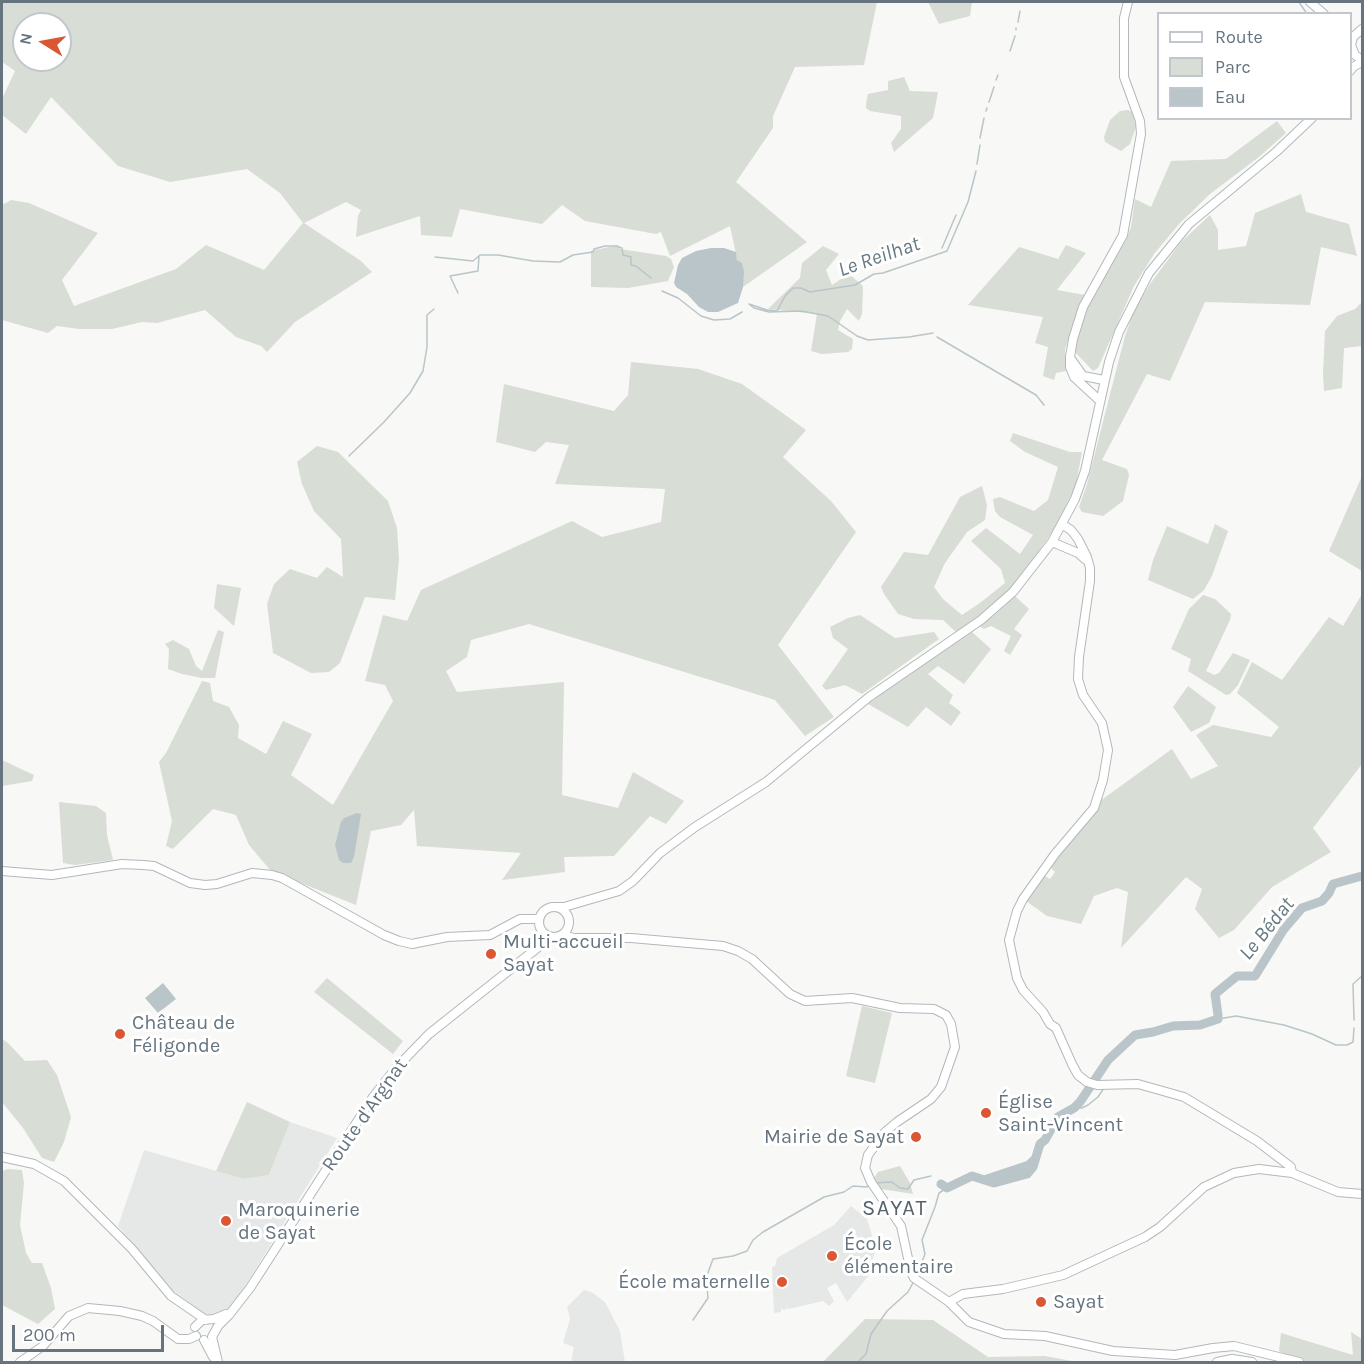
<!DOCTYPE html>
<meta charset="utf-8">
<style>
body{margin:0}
#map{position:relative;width:1364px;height:1364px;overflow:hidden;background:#f8f8f6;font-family:Karla,sans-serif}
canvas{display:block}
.frame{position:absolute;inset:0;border:3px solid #65747f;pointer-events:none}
.legend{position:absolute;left:1157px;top:12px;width:195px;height:108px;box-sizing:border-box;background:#fff;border:2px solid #c1c7cc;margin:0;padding:8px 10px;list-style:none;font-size:18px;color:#65747f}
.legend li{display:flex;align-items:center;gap:12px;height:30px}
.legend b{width:30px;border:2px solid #c1c7cc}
.north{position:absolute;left:12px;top:12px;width:60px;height:60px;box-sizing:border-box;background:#fff;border:2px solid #c1c7cc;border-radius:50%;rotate:281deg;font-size:16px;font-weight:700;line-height:24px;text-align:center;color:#65747f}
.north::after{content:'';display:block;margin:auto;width:21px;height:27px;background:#db5633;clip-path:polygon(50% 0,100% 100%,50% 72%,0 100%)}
.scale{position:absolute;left:12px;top:1325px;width:152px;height:27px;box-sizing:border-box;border:3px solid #65747f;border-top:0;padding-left:8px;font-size:18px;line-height:21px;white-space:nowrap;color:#65747f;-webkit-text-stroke:4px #fff;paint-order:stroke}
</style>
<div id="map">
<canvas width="1364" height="1364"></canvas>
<div class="frame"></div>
<ul class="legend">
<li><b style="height:8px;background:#fff"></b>Route</li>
<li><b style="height:16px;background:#d8ddd5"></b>Parc</li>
<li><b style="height:16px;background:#b9c5c9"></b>Eau</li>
</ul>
<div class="north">N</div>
<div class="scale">200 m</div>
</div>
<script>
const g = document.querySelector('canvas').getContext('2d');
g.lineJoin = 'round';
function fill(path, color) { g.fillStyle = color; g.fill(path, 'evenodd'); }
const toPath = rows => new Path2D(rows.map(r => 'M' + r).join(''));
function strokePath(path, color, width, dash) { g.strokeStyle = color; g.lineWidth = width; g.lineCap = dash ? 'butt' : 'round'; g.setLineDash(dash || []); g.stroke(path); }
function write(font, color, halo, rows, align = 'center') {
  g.font = font + ' Karla,sans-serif'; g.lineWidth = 6; g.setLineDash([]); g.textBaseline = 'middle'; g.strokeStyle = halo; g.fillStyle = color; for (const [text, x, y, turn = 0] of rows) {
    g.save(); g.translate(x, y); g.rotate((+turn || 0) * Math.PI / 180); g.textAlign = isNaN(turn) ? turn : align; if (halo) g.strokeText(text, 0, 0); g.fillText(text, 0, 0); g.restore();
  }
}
const built = toPath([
 [290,1122,337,1138,225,1318,204,1313,173,1291,118,1226,144,1150,244,1179,269,1175],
 [851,1206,867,1219,876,1249,870,1267,873,1270,866,1279,847,1302,836,1283,827,1288,834,1301,829,1306,823,1301,789,1309,787,1308,785,1310,781,1309,781,1312,774,1313,772,1267,775,1266,777,1258,834,1225],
 [584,1290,593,1293,605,1302,620,1331,625,1362,571,1362,574,1347,563,1343,570,1319,567,1307]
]);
const green = toPath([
 [2,2,877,2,864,65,795,67,773,116,773,128,736,182,807,242,743,287,730,226,670,256,661,232,656,234,585,221,562,205,542,224,460,209,452,237,421,235,420,216,356,237,358,216,361,210,346,202,304,223,361,261,372,272,295,322,267,352,261,346,236,337,205,310,157,323,142,322,112,329,79,329,57,326,48,333,2,320,2,205,11,200,29,203,98,233,62,280,74,306,176,269,206,245,264,270,303,223,280,193,247,169,170,182,118,166,51,97,26,134,2,115,2,99,15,71,2,62],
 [24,24,60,24,60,60,24,60],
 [928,2,972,2,970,16,939,24],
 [904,77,910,91,938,92,933,118,894,152,891,143,901,129,901,116,870,111,866,108,866,104,868,94,888,90,888,81],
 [1128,110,1132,112,1136,127,1130,144,1121,151,1105,142,1104,137,1110,120,1120,111],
 [1277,121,1286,133,1259,157,1210,194,1180,223,1154,254,1134,286,1098,368,1093,371,1075,352,1077,337,1086,309,1126,240,1131,227,1135,199,1151,207,1171,161,1226,159],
 [1301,194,1306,212,1349,224,1357,256,1321,247,1310,305,1205,302,1170,381,1147,374,1102,460,1127,469,1129,475,1123,501,1103,516,1082,512,1079,507,1087,484,1125,336,1134,311,1150,284,1181,242,1210,215,1218,230,1218,250,1246,246,1255,213],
 [618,245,620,249,666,256,671,259,674,267,668,281,628,288,591,287,591,251],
 [1066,245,1086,253,1057,290,1085,295,1073,324,1065,349,1066,371,1056,373,1054,380,1043,376,1048,347,1035,343,1043,317,968,305,1019,247,1058,259],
 [823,246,839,254,826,270,832,285,849,274,863,286,862,314,859,321,847,309,840,321,838,330,853,339,852,349,848,352,822,354,811,351,817,314,768,309,800,278,802,263],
 [1362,302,1362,346,1344,348,1342,388,1324,391,1323,374,1325,331,1337,316,1355,309],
 [631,362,698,369,742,384,806,430,783,457,831,501,856,532,778,645,834,717,805,736,775,700,529,624,471,640,467,657,446,671,457,692,564,682,562,795,618,808,633,772,684,801,666,824,650,816,614,856,564,857,565,872,502,880,521,853,417,846,414,810,401,825,371,831,356,905,271,871,249,845,236,815,213,809,173,849,166,846,172,821,159,762,166,753,202,681,210,683,213,701,229,707,239,725,238,738,266,754,283,721,312,734,291,775,333,805,393,701,385,685,365,681,383,615,407,621,421,590,572,521,602,537,661,522,665,489,555,484,569,445,546,442,535,452,496,442,504,384,614,411,628,395],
 [1013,433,1070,452,1082,452,1076,484,1058,524,1018,580,1004,598,957,633,943,620,914,619,898,614,884,594,881,587,904,552,928,555,960,497,982,486,987,505,985,520,967,532,945,563,934,587,943,599,962,615,980,603,1005,583,1001,569,971,541,986,528,1020,554,1033,535,1000,517,995,511,993,499,1000,497,1034,511,1048,500,1058,467,1025,452,1010,441],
 [317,446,338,452,388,501,397,528,399,560,395,600,365,597,340,663,329,672,311,673,273,653,267,604,274,584,290,569,317,578,327,567,343,577,341,539,314,511,302,484,297,462],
 [1362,476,1362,571,1329,551],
 [1215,524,1228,531,1212,576,1204,590,1193,599,1148,580,1153,560,1167,526,1208,544],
 [217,584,241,588,234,626,214,608],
 [1362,594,1362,764,1313,828,1331,852,1272,887,1234,930,1219,938,1195,909,1202,889,1186,877,1121,948,1128,892,1117,888,1094,896,1081,924,1047,916,1026,901,1045,876,1050,879,1055,872,1051,868,1060,852,1092,818,1100,801,1172,749,1191,779,1218,766,1196,735,1213,725,1271,737,1279,727,1237,693,1252,662,1282,680,1329,617,1343,626],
 [1203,595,1215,599,1231,614,1230,620,1206,671,1214,675,1219,673,1233,653,1250,660,1238,685,1230,694,1226,695,1188,671,1191,659,1171,649,1189,609],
 [1015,596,1029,609,1014,629,1022,635,1010,655,1004,651,1011,636,991,626,984,629,979,626,996,614],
 [860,615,895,638,934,632,939,639,862,694,845,685,826,690,822,686,848,649,833,638,830,627,848,618],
 [218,630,224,632,215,678,202,678,182,674,168,669,169,649,165,644,173,640,189,649,196,666,202,671],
 [972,632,991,649,964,684,938,666,928,674,953,695,949,703,961,712,951,726,926,707,908,727,868,704,893,684],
 [1188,686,1216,707,1209,723,1191,732,1173,707],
 [2,760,34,775,32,781,2,786],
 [59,802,96,806,106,813,107,835,113,860,75,865,63,863],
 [327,978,403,1041,393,1054,314,992],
 [862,1006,892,1013,875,1083,846,1076],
 [2,1039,8,1043,25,1061,47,1060,57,1075,71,1117,64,1142,54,1162,42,1158,23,1128,2,1102],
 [247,1102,290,1122,269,1175,244,1179,216,1171],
 [900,1166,910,1183,913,1194,881,1189,874,1178,878,1172],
 [8,1169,22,1170,24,1183,20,1225,26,1253,32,1263,42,1263,51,1288,55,1309,38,1324,2,1305,2,1171],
 [865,1319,933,1320,988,1357,1045,1356,1077,1362,823,1362],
 [1351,1332,1362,1339,1362,1362,1300,1362,1279,1351,1281,1333,1353,1355]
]);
const water = toPath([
 [711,248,724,248,736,252,737,260,742,263,744,272,743,287,738,303,718,312,708,312,699,307,687,294,676,287,674,283,678,265,682,258,696,251],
 [357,813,361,814,354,857,351,863,343,863,339,860,335,845,341,822,344,818],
 [163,983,176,999,158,1013,145,998]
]);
const stream = toPath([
 [1299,2,1307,14],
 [1018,22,1020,11],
 [1016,30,1016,28],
 [1010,51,1015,36],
 [996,80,998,75],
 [989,102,994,87],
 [986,111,987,108],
 [980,138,984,118],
 [977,164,980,145],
 [942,248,956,215],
 [435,257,473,261,480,255,498,255,533,261,560,262,573,255,593,252,594,249,605,246,616,246,622,248,623,255,631,257,631,265,636,266,651,278],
 [662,291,678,298,701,316,714,320,730,319,742,312],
 [458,293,450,276,478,271,479,256],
 [749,304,767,310,777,311,785,296,793,288,801,288,810,292,855,285,874,274,883,273,947,251,968,202,976,171],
 [750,305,754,308,769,312,801,311,828,316,857,336,868,340,909,337,933,333],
 [937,337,1036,395,1044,405],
 [349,456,384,422,410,393,423,371,427,347,427,315,434,309],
 [1218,1019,1236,1016,1284,1025,1312,1034,1336,1045,1347,1045,1353,1042,1354,1028],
 [1354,1020,1353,984,1362,976],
 [1074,1108,1082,1108,1088,1105,1098,1097,1104,1088],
 [875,1183,892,1182,900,1188,908,1189,914,1180,931,1176],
 [916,1277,925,1254,922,1240,935,1207,939,1193,947,1188],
 [693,1320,708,1298,706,1278,713,1259,733,1256,747,1251,753,1240,763,1232,824,1197,844,1192,853,1186,866,1187,871,1185],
 [858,1362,866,1354,871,1334,887,1311,908,1292,914,1281]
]);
const river = toPath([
 [1218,1015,1215,994,1237,976,1255,976,1284,929,1302,908,1322,901,1329,893,1333,884,1362,876],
 [984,1180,1029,1165,1034,1160],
 [941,1184,947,1188,972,1176,994,1183,1027,1174,1033,1167,1040,1144,1045,1140,1058,1117,1074,1108,1080,1102,1108,1060,1135,1035,1153,1032,1173,1026,1200,1025,1218,1019,1218,1017]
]);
const secondary = toPath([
 [1310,2,1324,14],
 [1362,29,1353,37,1351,45,1355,55,1362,60],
 [1350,71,1353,67,1362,62],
 [1071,359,1083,376,1104,380],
 [1100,401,1074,377,1070,367,1070,357,1073,339,1083,307,1123,235,1138,151,1141,134,1140,121,1124,77,1124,18,1128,2],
 [1063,525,1071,530,1078,539,1087,557,1090,568,1090,581,1079,657,1078,679,1083,695,1102,723,1108,750,1103,780,1094,808,1055,854,1023,899,1017,911,1009,940,1017,978,1023,990,1043,1012,1050,1024,1056,1028,1072,1064,1078,1075,1087,1082,1097,1085,1138,1084,1184,1097,1257,1141,1291,1167,1292,1173],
 [1052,542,1078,553,1086,560],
 [2,871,52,875,122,864,143,865,154,866,190,883,205,885,217,884,252,873,272,875,282,878,384,935,399,941,412,944,447,937,490,935,520,919,539,919],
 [557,907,564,907,619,891,633,881,660,853,695,827,766,782,869,697,981,620,1013,592,1052,542,1075,499,1085,471,1109,362,1119,332,1149,273,1189,224,1276,152,1312,118],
 '539 922a15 15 0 1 1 30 0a15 15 0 1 1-30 0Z',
 [562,935,574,938,631,938,723,946,738,951,752,959,790,994,805,1001,852,998,900,1008,934,1009,946,1015,951,1024,955,1047,941,1087,931,1099,897,1122,885,1132,868,1155,865,1168,871,1182,901,1226,911,1272,914,1278,949,1302,969,1322,1004,1334,1045,1336,1113,1351,1175,1355,1213,1348,1234,1346,1299,1362],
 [2,1157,34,1164,64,1181,132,1249,171,1296,206,1320],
 [949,1302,963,1294,1003,1289,1063,1275,1145,1237,1160,1227,1204,1187,1234,1173,1259,1169,1292,1173,1338,1192,1362,1194],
 [195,1327,202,1320,214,1319,226,1314],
 [204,1340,213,1357],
 [20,1362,43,1346,69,1316,88,1308,120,1311,142,1316,153,1321,178,1339,189,1339,196,1336],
 [218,1362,212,1337,218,1326,229,1315,250,1288,373,1097,395,1069,429,1034,551,937],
 [1217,1362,1232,1359,1252,1362]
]);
const markers = [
 [491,954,6,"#db5633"],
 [120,1034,6,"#db5633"],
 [986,1113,6,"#db5633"],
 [916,1137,6,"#db5633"],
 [226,1221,6,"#db5633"],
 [832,1256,6,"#db5633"],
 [782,1282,6,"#db5633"],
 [1041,1302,6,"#db5633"]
];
const poiNames = [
 ["Multi-accueil",503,942],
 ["Sayat",503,965],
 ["Château de",132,1023],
 ["Féligonde",132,1046],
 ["Église",998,1102],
 ["Saint-Vincent",998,1125],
 ["Mairie de Sayat",904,1137,"right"],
 ["Maroquinerie",238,1210],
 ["de Sayat",238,1233],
 ["École",844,1244],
 ["élémentaire",844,1267],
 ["École maternelle",770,1282,"right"],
 ["Sayat",1053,1302]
];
const streetNames = [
 ["Route d'Argnat",365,1115,-55]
];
const waterNames = [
 ["Le Reilhat",879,257,-19],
 ["Le Bédat",1267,929,-51]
];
const quarterNames = [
 ["SAYAT",895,1209]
];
fill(built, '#e6e7e7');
fill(green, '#d8ddd5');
fill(water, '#b9c5c9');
strokePath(stream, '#b9c5c9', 1.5);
strokePath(river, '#b9c5c9', 9);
strokePath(secondary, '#b2b8bc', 10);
strokePath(secondary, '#fff', 8);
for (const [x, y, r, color] of markers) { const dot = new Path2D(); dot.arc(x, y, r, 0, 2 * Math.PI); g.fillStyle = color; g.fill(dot); strokePath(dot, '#fff', 2); }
write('20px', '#65747f', '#fff', poiNames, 'left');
write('20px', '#65747f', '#fff', streetNames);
write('italic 21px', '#657a81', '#fff', waterNames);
g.letterSpacing = '1.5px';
write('22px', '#56626b', '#fff', quarterNames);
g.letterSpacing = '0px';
</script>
